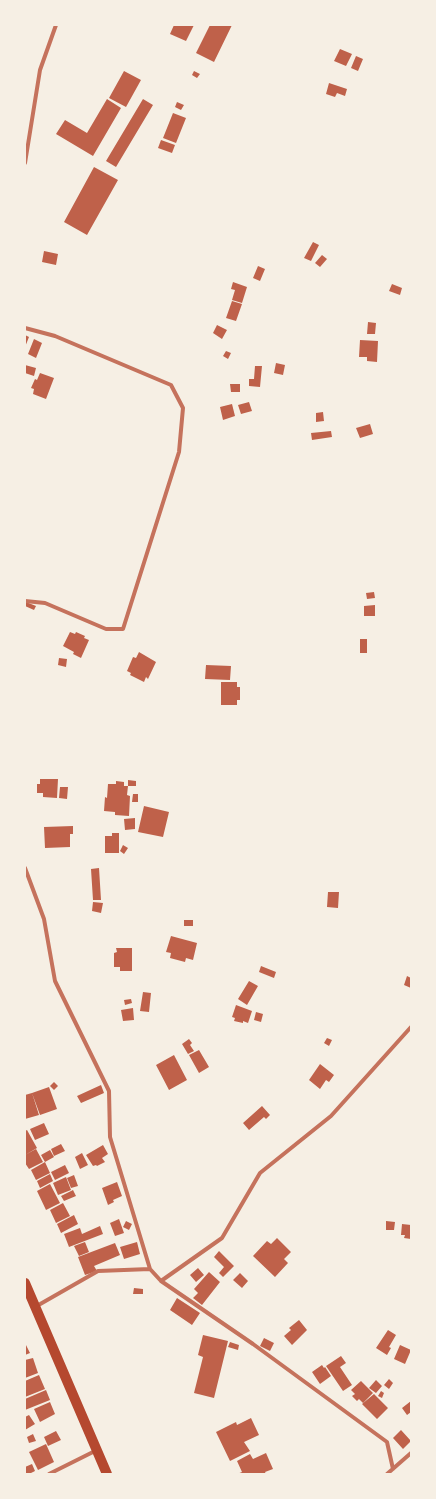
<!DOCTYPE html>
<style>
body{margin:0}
#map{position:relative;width:436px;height:1499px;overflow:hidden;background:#f6efe4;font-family:"Noto Serif",serif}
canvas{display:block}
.frame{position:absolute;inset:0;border:26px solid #f6efe4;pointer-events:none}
</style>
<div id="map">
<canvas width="436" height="1499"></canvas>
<div class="frame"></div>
</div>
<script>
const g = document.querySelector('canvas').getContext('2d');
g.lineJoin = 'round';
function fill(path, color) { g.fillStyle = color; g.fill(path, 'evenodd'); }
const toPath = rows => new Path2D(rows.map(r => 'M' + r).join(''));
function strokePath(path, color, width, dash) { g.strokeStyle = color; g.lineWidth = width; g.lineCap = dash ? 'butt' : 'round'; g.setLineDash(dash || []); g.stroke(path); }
const building = toPath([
 [174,25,194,25,186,41,170,34],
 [210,25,232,25,214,62,196,53],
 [340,49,352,54,346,66,334,61],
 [356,56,363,59,358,71,351,68],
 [124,71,141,80,126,107,109,98],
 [194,71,200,74,197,78,192,75],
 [329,83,347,89,345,96,337,93,335,97,326,94],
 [107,99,121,108,93,156,56,134,65,120,87,133],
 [143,99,153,105,116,167,106,161],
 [177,102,184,105,181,110,175,107],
 [173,113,186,118,176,143,163,138],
 [161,140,175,145,172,153,158,148],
 [94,167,118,180,87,235,64,222],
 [313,242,319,245,311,261,304,258],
 [44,251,58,254,56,265,42,262],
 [322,255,327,259,320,267,315,263],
 [258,266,265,269,260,281,253,278],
 [233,282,247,287,242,303,232,300,235,290,231,289],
 [392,284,402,288,400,295,389,291],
 [232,301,242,304,236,321,226,318],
 [368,322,376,323,375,334,367,334],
 [217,325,227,330,222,339,213,333],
 [25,335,29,337,25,347],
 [34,339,42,343,36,358,28,354],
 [360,340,378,341,377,362,367,361,367,357,359,357],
 [226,351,231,353,228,359,223,356],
 [276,363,285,365,283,375,274,373],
 [25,365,36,368,34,376,25,373],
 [255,366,262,366,260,387,249,386,249,379,254,379],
 [40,373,54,378,46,399,33,394,34,389,31,388,35,379,37,380],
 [230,384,240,384,240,392,231,392],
 [249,402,252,411,241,414,238,405],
 [232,404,235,416,223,420,220,407],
 [323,412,324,421,316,422,316,413],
 [370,424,373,434,360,438,356,428],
 [331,431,332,437,312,440,311,433],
 [374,592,375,598,367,599,366,593],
 [26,602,36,606,34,610,25,606],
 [375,605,375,616,364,616,364,606],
 [70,632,75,634,76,632,85,636,84,638,89,640,81,658,73,654,74,652,63,646],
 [360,639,367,639,367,653,360,653],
 [139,652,156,662,148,679,146,677,144,682,130,675,131,673,127,671,133,657,136,658],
 [59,658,67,659,66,667,58,665],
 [206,665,231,666,230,680,205,679],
 [221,682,237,682,237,687,240,687,240,700,237,700,237,705,221,705],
 [40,779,58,779,57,798,43,797,43,793,37,793,37,784,40,784],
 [128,780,136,781,136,786,128,786],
 [116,781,124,782,124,786,128,786,127,795,130,796,129,816,115,815,115,812,104,811,105,797,107,798,108,784,116,784],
 [60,787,68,787,67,799,59,798],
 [133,794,138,794,138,802,132,802],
 [144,806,169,812,163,837,138,832],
 [135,818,135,829,125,830,124,819],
 [73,826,73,834,70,834,70,847,45,848,44,827],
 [112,833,119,833,119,853,105,853,105,836,112,836],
 [123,845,128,848,124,854,120,851],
 [99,868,101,900,93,900,91,869],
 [328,892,339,892,338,908,327,907],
 [93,902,103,903,101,913,92,911],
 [184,920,193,920,193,926,184,926],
 [171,936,197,943,193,960,186,958,185,962,170,958,171,953,166,952],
 [116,948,132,948,132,971,120,971,120,967,114,967,114,953,117,952],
 [261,966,276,972,274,978,259,972],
 [407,976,411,978,411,988,404,985],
 [249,981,258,986,247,1005,238,999],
 [143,992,151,993,149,1012,140,1011],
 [131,999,132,1003,125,1005,124,1000],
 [236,1005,252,1011,248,1023,243,1021,243,1023,234,1021,235,1018,232,1017],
 [133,1008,134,1020,123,1021,121,1010],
 [256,1012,263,1014,261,1022,254,1020],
 [327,1038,332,1040,329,1046,324,1043],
 [189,1039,192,1043,190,1045,194,1051,188,1054,182,1044],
 [199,1050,209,1067,199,1073,189,1055],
 [174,1055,187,1080,169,1090,156,1065],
 [320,1064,334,1075,329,1082,326,1080,320,1089,309,1080],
 [54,1082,58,1086,54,1090,50,1086],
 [101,1085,104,1093,81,1103,77,1096],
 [49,1087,57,1109,40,1115,32,1093],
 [32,1093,39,1115,25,1119,25,1095],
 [262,1106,270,1115,266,1119,264,1117,249,1130,243,1123],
 [44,1123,49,1134,35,1140,30,1129],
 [27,1130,37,1148,25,1155,25,1131],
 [61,1144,65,1151,54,1156,51,1149],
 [103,1145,108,1154,102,1158,105,1162,97,1166,96,1165,93,1166,86,1155],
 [36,1149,43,1162,29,1169,25,1163,25,1155],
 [50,1150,54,1157,45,1162,41,1155],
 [82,1153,88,1165,80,1169,75,1157],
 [45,1162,50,1173,36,1180,31,1170],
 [65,1165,69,1173,55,1180,51,1172],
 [50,1174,53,1181,40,1188,37,1181],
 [74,1175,78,1186,71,1188,67,1178],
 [66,1177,71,1190,58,1195,53,1183],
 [117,1182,122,1196,113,1200,114,1202,108,1205,102,1188],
 [50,1184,60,1203,46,1210,37,1191],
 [73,1190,76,1196,64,1201,61,1196],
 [63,1203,70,1216,56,1223,50,1210],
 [74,1215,78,1224,61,1233,57,1224],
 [119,1219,124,1233,115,1236,110,1223],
 [126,1221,132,1224,129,1230,123,1227],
 [386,1221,395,1222,394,1230,386,1230],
 [402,1224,411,1225,411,1239,404,1238,405,1235,401,1235],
 [100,1226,103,1234,69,1247,64,1234,80,1228,82,1234],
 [277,1238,291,1252,284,1259,288,1263,275,1277,253,1256,267,1241,271,1244],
 [85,1242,89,1252,79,1256,74,1246],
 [137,1242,140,1254,124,1259,120,1247],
 [115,1243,120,1255,94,1266,97,1271,85,1275,78,1257],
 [219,1251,234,1266,223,1277,219,1273,224,1267,214,1257],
 [198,1268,204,1275,196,1282,190,1275],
 [209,1272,220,1282,202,1305,193,1298,198,1293,194,1289],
 [240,1273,248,1281,242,1288,233,1280],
 [134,1288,143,1289,143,1294,133,1294],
 [177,1298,200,1313,192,1325,170,1310],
 [299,1320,307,1330,292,1345,284,1336,291,1330,289,1328],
 [388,1330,396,1335,389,1347,391,1348,387,1355,376,1348],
 [203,1335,228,1341,214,1398,194,1393,203,1357,198,1355],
 [264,1338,274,1343,270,1351,260,1346],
 [230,1342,239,1345,238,1350,228,1347],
 [25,1343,30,1353,25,1355],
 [400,1345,411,1350,405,1364,394,1359],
 [341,1356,346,1363,340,1367,352,1385,343,1391,326,1366],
 [33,1358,38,1373,25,1378,25,1360],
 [322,1365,324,1368,325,1367,331,1376,320,1384,312,1372],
 [39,1375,45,1389,25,1397,25,1381],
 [389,1379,393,1383,389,1389,384,1385],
 [376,1380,382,1386,376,1393,369,1388],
 [361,1381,373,1393,363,1403,359,1399,357,1401,352,1396,355,1394,351,1390],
 [46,1390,50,1400,25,1410,25,1399],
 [381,1391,384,1393,382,1398,378,1396],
 [374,1394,388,1408,377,1419,362,1404],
 [411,1401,411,1412,407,1415,402,1408],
 [50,1402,55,1414,40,1422,34,1409],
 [29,1415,35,1424,25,1430,25,1417],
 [251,1418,259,1435,244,1442,250,1451,230,1461,216,1432,236,1422,237,1425],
 [401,1430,411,1441,403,1449,393,1438],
 [56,1431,61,1440,48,1446,44,1437],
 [33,1434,36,1441,29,1443,27,1437],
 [46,1444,54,1462,38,1470,29,1452],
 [266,1453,273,1469,265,1472,266,1474,237,1474,242,1472,237,1461,250,1454,253,1459],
 [32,1464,35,1471,29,1474,25,1474,25,1467]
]);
const minor = toPath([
 [25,163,40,70,56,25],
 [25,328,55,336,171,385,183,408,179,452,123,629,106,629,45,603,25,601],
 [25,868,44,919,55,981,109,1091,110,1137,150,1269],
 [161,1281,222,1238,260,1173,331,1116,411,1027],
 [35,1307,98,1271,150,1269,161,1281,253,1344,387,1442,393,1469],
 [49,1474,97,1450],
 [387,1474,411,1453]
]);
const primary = toPath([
 [25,1283,107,1474]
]);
fill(building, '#bf614a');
strokePath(minor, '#c5725c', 4);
strokePath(primary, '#b5482f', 10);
</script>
